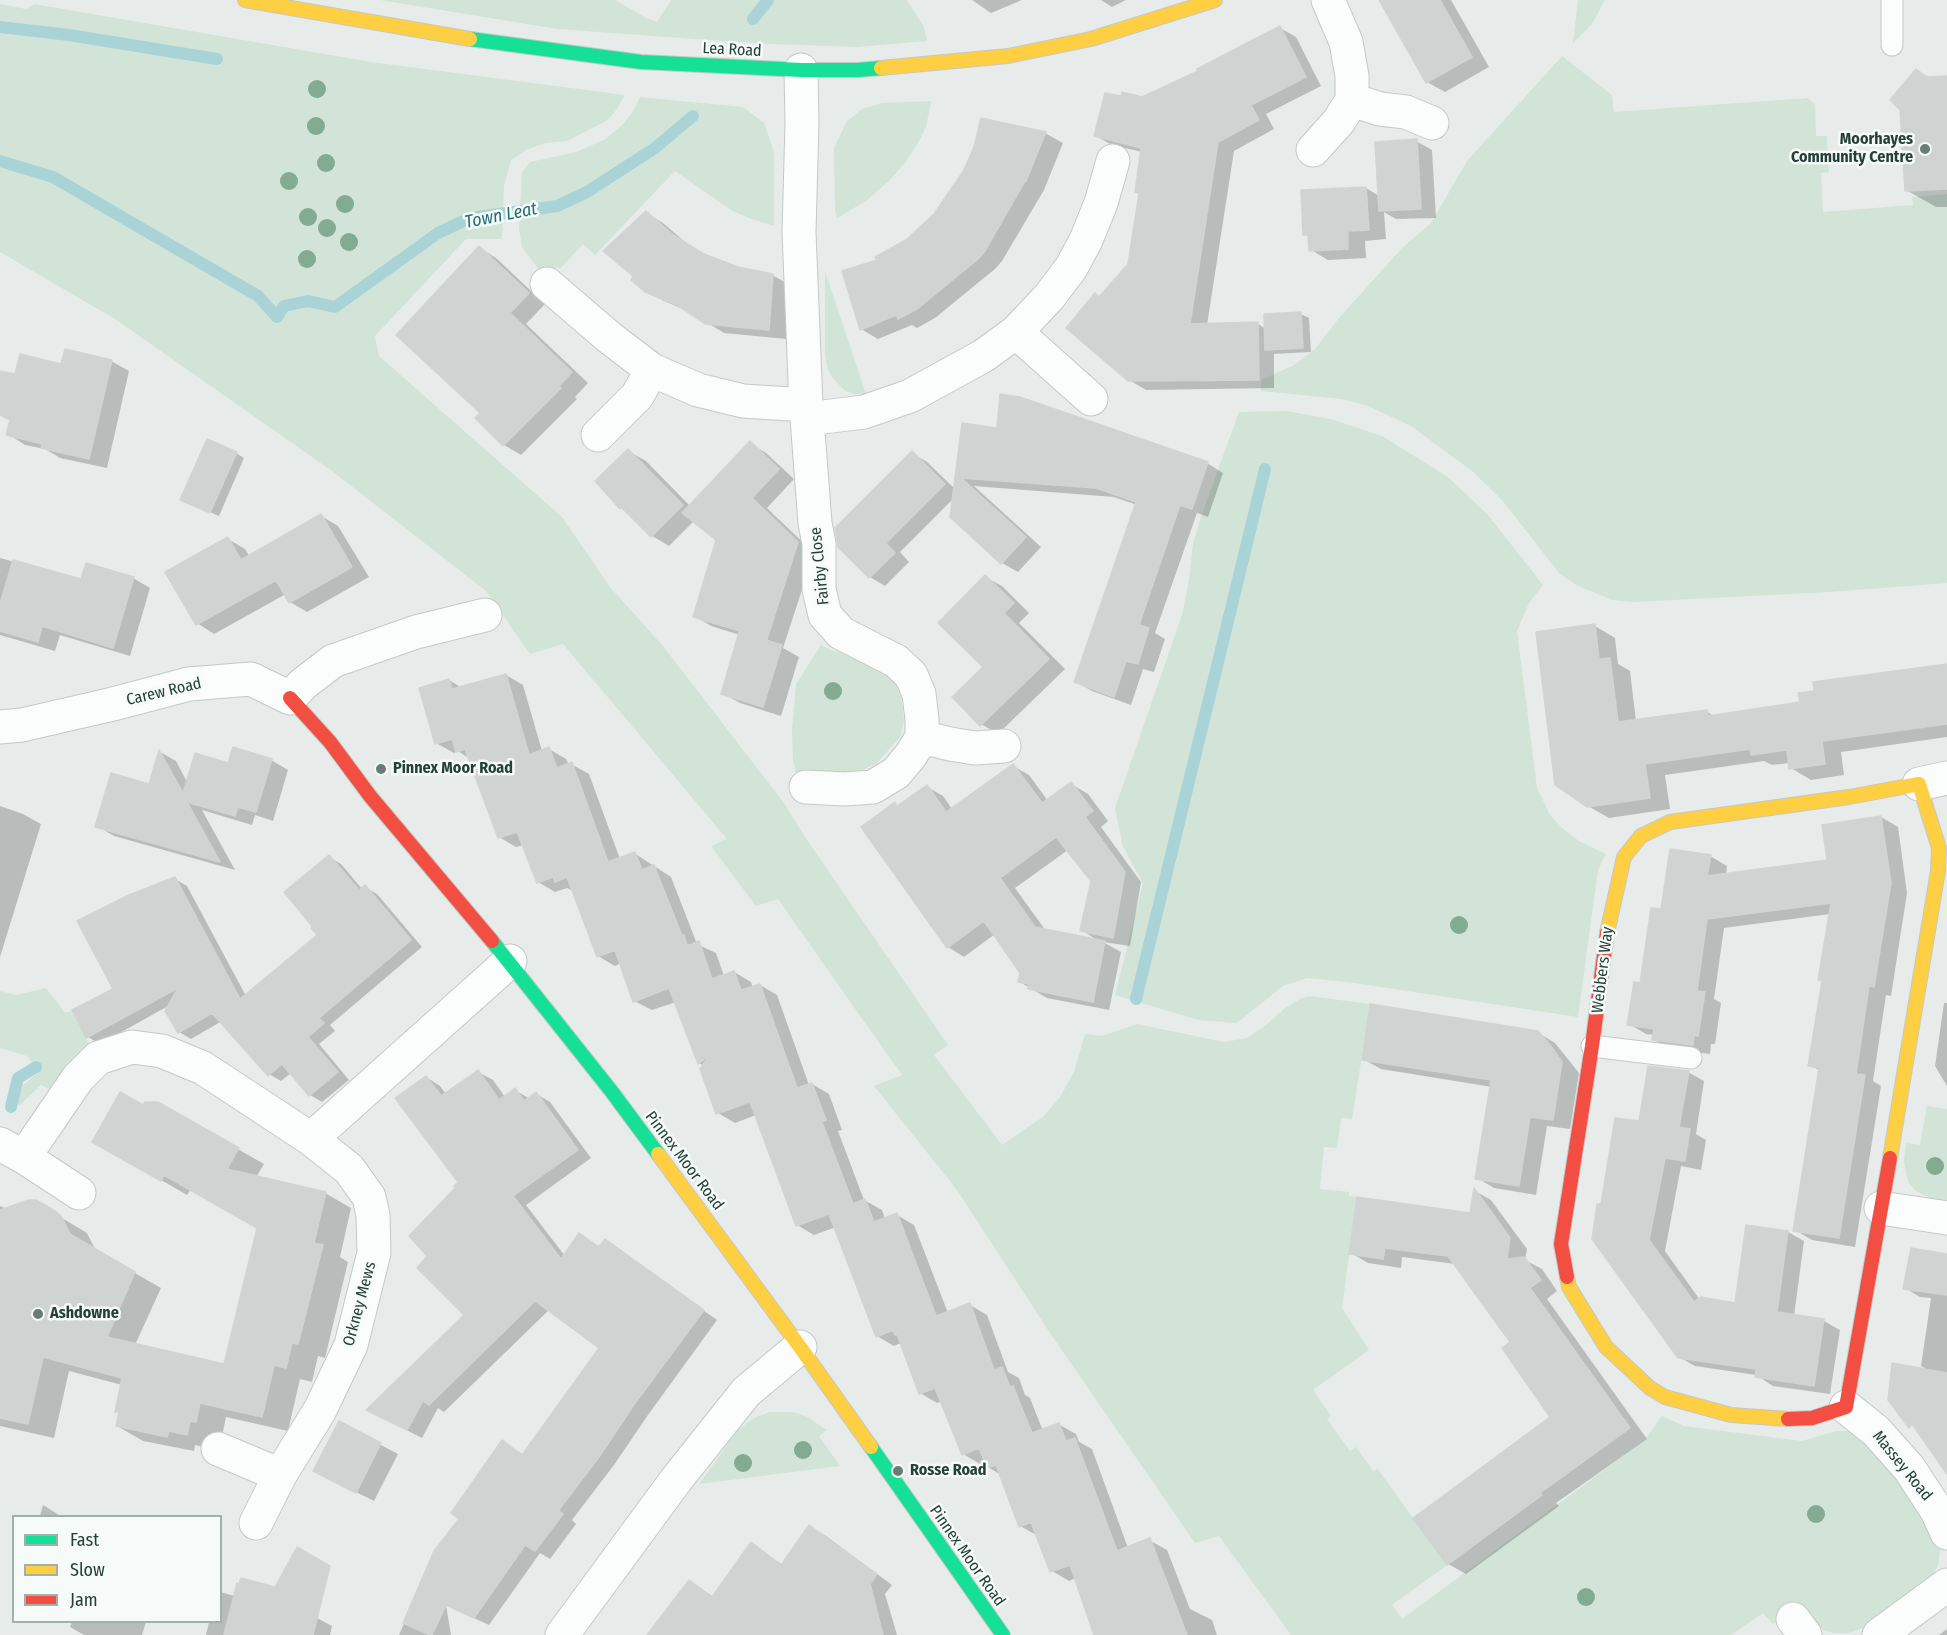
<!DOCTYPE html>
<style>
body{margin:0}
#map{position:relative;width:1947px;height:1635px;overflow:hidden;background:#e7ecea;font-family:"Fira Sans Condensed",sans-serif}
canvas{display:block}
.legend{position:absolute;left:12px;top:1515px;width:210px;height:108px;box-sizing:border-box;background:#f6faf8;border:2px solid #a2b0ab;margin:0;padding:8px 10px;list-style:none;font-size:18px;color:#254038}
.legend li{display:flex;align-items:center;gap:12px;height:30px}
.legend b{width:30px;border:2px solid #a2b0ab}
</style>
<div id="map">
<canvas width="1947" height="1635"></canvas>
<ul class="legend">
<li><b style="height:8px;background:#16e098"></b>Fast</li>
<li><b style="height:8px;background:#ffcf43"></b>Slow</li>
<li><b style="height:8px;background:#f24e42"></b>Jam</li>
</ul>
</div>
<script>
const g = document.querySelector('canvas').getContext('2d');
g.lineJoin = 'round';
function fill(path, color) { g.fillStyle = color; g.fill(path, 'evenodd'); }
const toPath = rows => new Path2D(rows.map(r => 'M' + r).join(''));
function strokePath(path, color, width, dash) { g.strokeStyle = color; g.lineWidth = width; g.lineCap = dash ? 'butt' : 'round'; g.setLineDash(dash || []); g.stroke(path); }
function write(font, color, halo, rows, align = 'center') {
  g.font = font + ' "Fira Sans Condensed",sans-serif'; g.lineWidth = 5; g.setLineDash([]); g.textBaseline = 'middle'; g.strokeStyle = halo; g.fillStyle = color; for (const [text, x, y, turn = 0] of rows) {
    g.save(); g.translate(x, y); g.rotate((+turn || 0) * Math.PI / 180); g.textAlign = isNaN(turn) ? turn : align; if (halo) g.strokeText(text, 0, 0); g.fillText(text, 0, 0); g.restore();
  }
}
const green = toPath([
 [380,0,615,0,646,18,657,22,671,0,907,0,924,27,927,41,857,47,771,44,681,38,557,29],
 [1578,0,1605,0,1592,24,1573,43],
 [0,4,26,9,34,4,371,62,625,95,617,109,608,120,567,141,545,143,526,150,511,160,504,186,502,239,466,239,375,336,379,356,562,517,610,587,663,646,784,803,805,837,948,1045,934,1055,1002,1145,1044,1116,1060,1097,1074,1072,1085,1034,1102,1036,1137,1024,1224,1042,1247,1038,1266,1025,1285,1008,1300,999,1309,996,1370,1004,1352,1119,1341,1118,1337,1148,1324,1147,1320,1189,1349,1192,1349,1196,1357,1197,1342,1308,1369,1350,1313,1390,1331,1416,1327,1419,1350,1451,1356,1447,1374,1472,1377,1468,1447,1565,1392,1605,1402,1619,1645,1440,1662,1416,1684,1426,1802,1441,1836,1431,1853,1431,1874,1445,1938,1538,1940,1549,1938,1566,1930,1578,1863,1628,1849,1633,1834,1633,1823,1630,1801,1608,1778,1625,1776,1622,1773,1624,1763,1613,1731,1635,1291,1635,1219,1536,1195,1543,1050,1333,957,1190,874,1086,902,1075,858,1013,778,899,756,906,711,846,727,839,563,644,530,654,486,591,332,471,115,319,0,252],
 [1562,56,1612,95,1614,112,1808,98,1815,105,1816,136,1827,136,1829,172,1821,173,1823,212,1913,205,1912,197,1947,194,1947,583,1829,592,1634,602,1612,600,1576,585,1559,573,1502,500,1472,471,1411,426,1368,406,1342,399,1261,391,1261,380,1294,365,1315,349,1339,318,1402,248,1431,223,1467,161],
 [640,97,743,107,764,123,774,152,774,226,749,218,731,210,675,171,595,255,583,244,560,269,557,266,545,278,522,247,519,229,522,172,530,162,576,152,606,139,623,124,634,110],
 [931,101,926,127,917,145,905,163,889,181,866,201,837,218,835,211,834,148,847,121,862,109,882,103],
 [825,271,866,394,854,394,845,391,831,376,827,367,825,354],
 [1286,411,1331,419,1382,436,1448,477,1488,515,1543,585,1529,603,1517,631,1537,788,1550,815,1563,829,1579,841,1606,854,1598,870,1578,1017,1348,982,1307,978,1283,986,1237,1023,1198,1020,1115,995,1143,883,1123,847,1115,808,1182,615,1189,580,1193,544,1201,517,1239,412],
 [821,645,833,651,857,655,896,680,901,693,904,721,900,737,877,763,856,773,837,777,796,773,793,761,792,729,796,684],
 [46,988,65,1013,72,1011,89,1045,51,1090,41,1085,19,1106,18,1102,23,1085,38,1073,38,1066,33,1065,27,1056,0,1048,0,991,16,995],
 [1927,1106,1947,1109,1947,1201,1932,1199,1916,1191,1909,1183,1906,1174,1904,1161,1906,1143,1920,1145],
 [770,1412,793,1412,807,1417,827,1430,819,1436,840,1466,699,1484,738,1430,754,1418]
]);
const shadow = toPath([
 [972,0,1022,0,991,13],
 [1101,0,1126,0,1112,7],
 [1381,0,1451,0,1489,67,1445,92,1427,82],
 [1280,28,1296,37,1321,86,1266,114,1274,129,1234,151,1207,325,1258,324,1266,329,1301,314,1309,318,1311,352,1274,354,1274,388,1146,390,1129,380,1100,298,1130,265,1140,194,1136,192,1142,152,1112,145,1096,136,1142,98,1200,72],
 [1947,77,1947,207,1936,207,1906,190,1929,78],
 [1045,133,1063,143,1044,190,1002,261,995,269,935,318,917,328,912,325,878,339,861,329,879,261,907,241,935,215,966,171],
 [1416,141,1432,150,1436,218,1396,219,1384,212,1386,239,1365,241,1366,258,1328,260,1311,250,1310,237,1305,234,1366,188,1379,196],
 [646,213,663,223,691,247,706,256,738,269,772,275,790,285,786,339,724,333,690,312,664,301,646,291],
 [480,248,496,258,545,304,526,324,588,383,575,397,577,399,521,455,504,445,477,418,482,413],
 [111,361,129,371,107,468,60,458,45,449,25,445,8,434,11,420,0,414,0,372,17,375,62,366],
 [963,425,1207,463,1223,473,1208,517,1197,513,1155,633,1165,639,1154,672,1143,669,1131,705,1092,691,1075,681,1137,505,1114,497,974,486,1041,547,1018,572,1002,563,952,517,954,498,900,552,909,562,885,586,870,577,839,547,912,453,927,462,955,489],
 [750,443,766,453,794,479,767,508,814,553,783,648,799,657,781,716,740,703,722,693,740,635,711,626,695,616,718,540,694,521,669,546,652,536,628,512,621,508,597,481,628,451,646,461,690,506],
 [236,453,244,458,219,516,182,500],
 [321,516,338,526,369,577,307,612,290,602,286,594,214,634,197,623,228,539,245,549,250,557],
 [0,558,82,581,133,578,150,588,130,656,60,635,55,651,0,635],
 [985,577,1002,586,1029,613,1019,623,1065,669,998,734,981,724,985,667],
 [1595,626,1615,638,1618,664,1630,671,1636,721,1706,711,1715,717,1801,703,1947,665,1947,737,1841,752,1844,775,1811,780,1791,768,1790,763,1772,765,1764,761,1665,775,1670,809,1609,818,1588,806],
 [506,675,523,685,542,751,549,749,566,759,569,765,571,764,589,774,620,859,634,853,671,877,697,944,716,953,724,976,734,972,751,982,753,988,760,985,777,995,809,1085,812,1084,829,1094,842,1130,838,1131,864,1200,882,1210,885,1219,897,1215,914,1225,948,1313,970,1305,987,1315,1008,1372,1019,1378,1025,1395,1030,1398,1043,1431,1058,1424,1076,1434,1079,1442,1092,1449,1128,1548,1149,1540,1167,1550,1190,1609,1212,1620,1217,1635,1097,1635,1076,1578,1069,1581,1052,1571,1038,1536,1020,1526,1001,1475,988,1467,986,1462,980,1464,963,1454,942,1401,937,1403,920,1393,901,1343,894,1346,877,1336,836,1227,814,1235,797,1225,756,1115,735,1123,718,1113,704,1066,699,1063,676,1002,652,1010,634,1001,621,963,615,966,598,956,573,891,567,888,555,892,538,882,524,845,516,847,499,837,470,759,458,751,454,753,436,743,449,680,462,688],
 [160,752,176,761,187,782,229,765,271,760,288,770,273,821,255,815,252,825,202,810,235,870,114,836,97,826,150,786],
 [1013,766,1029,775,1048,801,1071,784,1088,794,1108,821,1101,827,1141,882,1130,946,1103,942,1121,952,1109,1010,1047,998,1030,988,1020,982,1022,972,995,934,964,957,948,947,895,804,899,807,927,787,943,796,952,809],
 [1068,850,1092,881,1081,930,1099,941,1046,931,1015,888],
 [0,806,23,814,41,824,0,957],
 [1881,817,1898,827,1907,893,1891,996,1886,995,1873,1081,1881,1086,1855,1247,1812,1240,1795,1230,1820,1071,1810,1065,1824,982,1830,914,1724,928,1714,999,1721,1003,1715,1044,1711,1044,1710,1054,1671,1049,1654,1040,1655,1035,1646,1034,1629,1024,1662,911,1710,856,1727,866,1726,875,1828,861],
 [329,857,341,864,362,889,365,887,377,894,422,947,330,1025,335,1031,319,1044,349,1080,322,1102,310,1095,291,1073,281,1081,269,1074,222,1021,191,1039,179,1032,170,1005,100,1044,88,1037,175,879,187,886,246,996,319,935],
 [1944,1003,1947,1003,1947,1086,1935,1066],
 [1537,1032,1555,1043,1579,1073,1570,1129,1547,1126,1536,1195,1494,1188,1477,1178,1492,1087,1381,1069,1363,1059],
 [478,1072,493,1080,505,1097,515,1090,530,1099,536,1094,550,1102,591,1158,526,1205,565,1256,580,1235,600,1248,605,1241,717,1320,648,1415,614,1465,572,1520,576,1524,550,1559,540,1553,489,1625,446,1605,451,1635,399,1635,435,1552,461,1519,503,1442,523,1455,601,1347,549,1310,444,1412,438,1408,422,1438,383,1418,466,1315,429,1256,460,1182,426,1077,440,1086,446,1094],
 [1688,1072,1704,1081,1696,1134,1706,1140,1701,1170,1681,1166,1665,1251,1700,1300,1736,1304,1788,1232,1804,1241,1794,1316,1824,1321,1840,1330,1830,1394,1773,1386,1756,1375,1695,1366,1679,1357,1602,1205,1640,1123],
 [157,1103,264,1164,256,1177,325,1193,351,1208,340,1257,348,1262,325,1358,318,1356,312,1382,300,1379,288,1431,226,1417,222,1436,213,1449,195,1445,194,1451,143,1441,117,1426,120,1413,116,1411,122,1385,69,1371,54,1438,0,1426,0,1206,7,1209,35,1202,87,1233,96,1251,161,1288,135,1345,225,1366,258,1228,191,1189,187,1195,94,1141,144,1107],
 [1475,1191,1491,1200,1527,1249,1525,1260,1542,1269,1557,1291,1547,1299,1647,1439,1556,1503,1559,1506,1466,1574,1448,1564,1415,1519,1552,1417,1512,1342,1455,1264,1402,1257,1401,1268,1368,1263,1351,1253,1471,1214],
 [1947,1255,1947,1376,1936,1375,1921,1366,1931,1298,1920,1297,1905,1288],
 [339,1423,398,1454,374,1501,332,1480],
 [43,1505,59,1515,60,1516,40,1516],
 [810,1527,826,1536,892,1585,885,1594,897,1635,649,1635,690,1582,714,1597,751,1544,783,1565],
 [220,1592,317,1618,332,1626,330,1635,206,1635,209,1622,220,1622],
 [72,1622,146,1622,142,1635,84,1635,70,1627],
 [1947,1629,1947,1635,1939,1635]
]);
const stream = toPath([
 [753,19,768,0],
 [0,27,69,35,217,59],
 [0,161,53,177,258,296,277,317,284,306,308,301,335,307,438,233,470,218,557,206,587,192,655,148,693,116],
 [1136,999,1265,469],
 [11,1107,18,1078,36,1067]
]);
const building = toPath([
 [1379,0,1440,0,1472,57,1426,83,1379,0],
 [1280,26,1306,77,1251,105,1259,120,1218,142,1190,324,1258,322,1259,380,1128,381,1066,328,1095,293,1099,297,1128,264,1139,193,1135,192,1141,148,1094,136,1105,93,1121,96,1122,92,1142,97,1198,71,1197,69,1280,26],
 [1916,69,1927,77,1947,76,1947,189,1905,191,1900,110,1890,100,1916,69],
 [981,118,1046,132,1026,181,1025,181,985,251,978,259,917,309,898,319,896,315,860,330,842,271,877,260,875,257,906,240,934,214,964,170,974,147,981,118],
 [1417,139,1421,209,1379,211,1375,142,1417,139],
 [1366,187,1369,230,1348,231,1348,249,1309,251,1308,235,1303,235,1301,190,1366,187],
 [646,211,673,235,704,254,738,267,773,274,769,330,705,324,677,305,645,292,631,280,633,276,603,251,646,211],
 [479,246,529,293,510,313,572,372,559,386,561,388,503,446,475,418,480,413,396,335,479,246],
 [1301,312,1303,348,1265,350,1264,314,1301,312],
 [65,349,112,360,89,459,41,448,42,444,6,435,10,420,0,415,0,371,15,374,20,354,61,364,65,349],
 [1000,394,1020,397,1208,462,1192,509,1180,505,1139,625,1149,628,1138,664,1126,661,1114,697,1074,682,1136,502,1096,488,961,478,1026,537,1001,564,950,517,962,423,997,428,1000,394],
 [207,439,237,452,210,513,180,500,207,439],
 [750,441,779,469,752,498,798,542,767,639,693,617,716,540,682,513,750,441],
 [628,449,683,505,651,537,621,507,620,509,595,481,628,449],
 [912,451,945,484,886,543,895,553,869,578,838,547,835,528,912,451],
 [321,514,352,567,289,603,276,580,196,625,165,572,228,537,241,560,321,514],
 [13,560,81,579,86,563,134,577,113,648,42,626,38,642,0,631,0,604,13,560],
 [985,575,1014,603,1004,613,1049,659,980,726,952,697,983,667,938,623,985,575],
 [1595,624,1599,659,1610,658,1618,722,1707,710,1708,716,1800,702,1798,693,1814,691,1813,682,1947,664,1947,724,1822,741,1825,764,1789,769,1787,750,1751,755,1750,749,1645,764,1650,798,1587,807,1555,785,1536,632,1595,624],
 [739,632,782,645,763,707,721,694,739,632],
 [506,674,529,755,549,747,557,768,572,762,608,862,635,852,642,870,654,865,682,936,684,935,687,946,699,941,712,979,734,971,741,990,760,984,797,1088,812,1083,826,1120,822,1122,853,1204,865,1199,874,1222,897,1213,936,1316,970,1303,994,1370,1002,1367,1010,1387,1013,1386,1032,1433,1059,1423,1066,1441,1075,1438,1117,1551,1150,1538,1187,1635,1094,1635,1070,1565,1050,1572,1031,1522,1019,1527,996,1465,987,1468,979,1448,962,1455,935,1388,919,1394,897,1334,895,1335,893,1330,876,1337,829,1214,796,1226,750,1102,716,1114,700,1069,710,1055,698,1064,669,988,633,1002,615,950,597,957,567,877,555,882,553,877,537,883,517,832,498,838,465,749,456,752,452,739,435,744,419,688,449,679,452,689,506,674],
 [233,747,272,759,256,812,238,807,235,816,187,802,220,862,95,827,111,773,149,784,159,750,183,793,195,753,228,763,233,747],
 [1013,764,1042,803,1071,782,1093,811,1085,817,1125,872,1113,938,1080,931,1091,881,1056,837,1000,878,1035,927,1105,941,1093,1002,1028,989,1029,984,1018,982,1020,973,984,921,947,948,861,827,895,802,897,806,927,785,946,812,1013,764],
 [1881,816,1891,883,1874,987,1869,986,1856,1074,1865,1075,1839,1238,1793,1231,1819,1068,1808,1066,1822,981,1818,980,1831,903,1707,919,1697,991,1705,992,1698,1036,1694,1035,1693,1045,1652,1040,1654,1029,1627,1025,1634,982,1640,983,1651,908,1661,909,1670,849,1711,855,1707,876,1827,860,1822,825,1881,816],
 [329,855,359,890,365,885,411,940,319,1018,324,1023,308,1037,338,1072,309,1096,282,1064,268,1076,212,1013,178,1033,165,1011,178,988,86,1038,72,1010,113,989,77,921,129,895,175,877,240,999,317,935,311,928,312,926,284,892,329,855],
 [1370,1004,1538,1031,1550,1045,1562,1062,1553,1120,1530,1117,1519,1186,1475,1179,1491,1080,1362,1060,1370,1004],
 [1648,1066,1689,1071,1679,1127,1690,1129,1685,1161,1665,1158,1649,1240,1694,1302,1701,1297,1735,1303,1746,1225,1788,1231,1777,1312,1824,1319,1814,1386,1755,1377,1756,1369,1678,1358,1592,1239,1597,1204,1601,1204,1615,1118,1639,1121,1648,1066],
 [478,1070,499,1100,515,1088,524,1101,536,1092,578,1150,513,1196,561,1259,579,1233,599,1247,605,1239,704,1310,633,1406,599,1457,558,1511,563,1514,535,1551,525,1545,474,1618,446,1605,432,1635,430,1635,403,1623,434,1551,459,1519,451,1513,502,1440,522,1455,599,1348,535,1301,429,1405,423,1401,407,1430,366,1410,464,1315,417,1268,427,1256,409,1236,455,1188,454,1186,458,1182,395,1098,426,1076,441,1096,478,1070],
 [120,1092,143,1105,145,1102,158,1102,239,1148,227,1169,326,1192,314,1243,323,1245,298,1344,292,1343,286,1368,274,1365,262,1417,200,1403,196,1422,190,1421,187,1435,169,1431,167,1437,116,1426,119,1412,115,1412,122,1378,43,1357,28,1424,0,1418,0,1210,29,1200,36,1200,55,1211,61,1216,70,1234,135,1272,107,1337,224,1364,257,1228,164,1175,161,1181,92,1142,120,1092],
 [1474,1188,1510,1238,1507,1259,1524,1257,1541,1280,1530,1288,1630,1428,1540,1493,1542,1495,1447,1565,1413,1518,1550,1417,1502,1348,1510,1342,1448,1256,1385,1248,1383,1259,1349,1254,1357,1197,1470,1213,1474,1188],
 [1911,1248,1947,1254,1947,1295,1903,1289,1911,1248],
 [1892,1363,1947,1373,1947,1474,1912,1424,1909,1428,1888,1400,1892,1363],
 [339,1421,381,1443,356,1493,313,1471,339,1421],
 [809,1525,877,1574,870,1584,883,1635,647,1635,689,1580,712,1597,751,1542,781,1565,809,1525],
 [297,1547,330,1566,313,1635,224,1635,237,1583,239,1584,241,1578,275,1587,297,1547]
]);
const lane = toPath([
 [1892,0,1892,45],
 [1592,1046,1691,1058]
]);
const street = toPath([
 [801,70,802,123,799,232,806,405,815,523,819,544,819,589,825,615,841,633,896,661,911,675,919,694,922,719,922,737,911,755,896,773,873,787,844,789,806,787],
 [1352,100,1380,109,1406,112,1432,123],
 [1313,150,1339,121,1352,100,1352,76,1346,42,1328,0],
 [547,284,610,338,652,370,698,390,743,401,806,405],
 [1016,332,1091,399],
 [807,419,864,412,910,396,983,356,1016,332,1049,297,1071,268,1086,240,1101,203,1113,161],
 [598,435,637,396,652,370],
 [0,727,22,725,113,704,189,684,251,679,290,698,303,684,333,661,416,632,485,615],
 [922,737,950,744,975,748,1004,746],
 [1919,784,1947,778],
 [0,1144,24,1157,79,1193],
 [24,1157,78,1078,98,1058,132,1047,162,1051,203,1068,311,1139,510,961],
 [1881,1208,1947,1218],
 [1846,1407,1876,1431,1909,1468,1937,1511,1947,1533],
 [218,1449,280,1475],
 [256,1523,280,1475,320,1410,351,1345,374,1253,373,1215,369,1197,349,1169,311,1139],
 [1793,1619,1805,1635],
 [562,1635,676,1480,746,1392,800,1347],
 [1879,1635,1947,1585]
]);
const fast = toPath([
 [470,39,641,62,801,70,858,70,881,68],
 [492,941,612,1092,658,1154],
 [871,1447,1003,1635]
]);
const slow = toPath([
 [245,0,470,39],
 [881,68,1008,56,1091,39,1215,0],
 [1607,933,1624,857,1641,836,1670,822,1849,797,1919,784],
 [658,1154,800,1347,871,1447],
 [1890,1158,1938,871,1939,848,1919,784],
 [1567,1277,1569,1287,1606,1347,1650,1388,1665,1397,1731,1415,1788,1419]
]);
const jam = toPath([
 [290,698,330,742,370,796,492,941],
 [1567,1277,1561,1244,1592,1046,1607,933],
 [1788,1419,1812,1418,1846,1407,1890,1158]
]);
const trees = [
 [317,89],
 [316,126],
 [326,163],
 [289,181],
 [345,204],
 [308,217],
 [327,228],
 [349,242],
 [307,259],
 [833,691],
 [1459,925],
 [1935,1166],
 [803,1450],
 [743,1463],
 [1816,1514],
 [1586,1597]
];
const markers = [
 [1925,149,6,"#697c76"],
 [381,769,6,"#697c76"],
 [38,1314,6,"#697c76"],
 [898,1471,6,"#697c76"]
];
const streetNames = [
 ["Lea Road",732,50,3],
 ["Fairby Close",820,566,-96],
 ["Carew Road",164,692,-13],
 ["Webbers Way",1603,970,-83],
 ["Pinnex Moor Road",684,1161,53],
 ["Orkney Mews",360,1304,-75],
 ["Massey Road",1902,1466,51],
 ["Pinnex Moor Road",967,1556,55]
];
const poiNames = [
 ["Moorhayes",1913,140,"right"],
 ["Community Centre",1913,158,"right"],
 ["Pinnex Moor Road",393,769],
 ["Ashdowne",50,1314],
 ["Rosse Road",910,1471]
];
const waterNames = [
 ["Town Leat",501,216,-11]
];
fill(green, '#d1e4d7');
fill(shadow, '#0003');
strokePath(stream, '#aad3d8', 12);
fill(building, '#cfd3d1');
strokePath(building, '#d0d5d3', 1.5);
strokePath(lane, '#c4c9c7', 23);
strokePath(street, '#c4c9c7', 35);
strokePath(fast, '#c3c9c7', 16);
strokePath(slow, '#c3c9c7', 16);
strokePath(jam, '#c3c9c7', 16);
strokePath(lane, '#fbfcfc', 21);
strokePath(street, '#fbfcfc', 33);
strokePath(fast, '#16e098', 14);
strokePath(slow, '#ffcf43', 14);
strokePath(jam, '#f24e42', 14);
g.fillStyle = '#82ab91';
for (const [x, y] of trees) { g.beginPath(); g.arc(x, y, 9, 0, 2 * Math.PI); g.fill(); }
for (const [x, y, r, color] of markers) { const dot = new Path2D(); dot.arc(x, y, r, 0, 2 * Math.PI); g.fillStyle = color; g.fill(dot); strokePath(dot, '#f6faf8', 2); }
write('16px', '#254038', '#f6faf8', streetNames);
write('bold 16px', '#254038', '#f6faf8', poiNames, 'left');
write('italic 18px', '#206e7a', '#f6faf8', waterNames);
</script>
